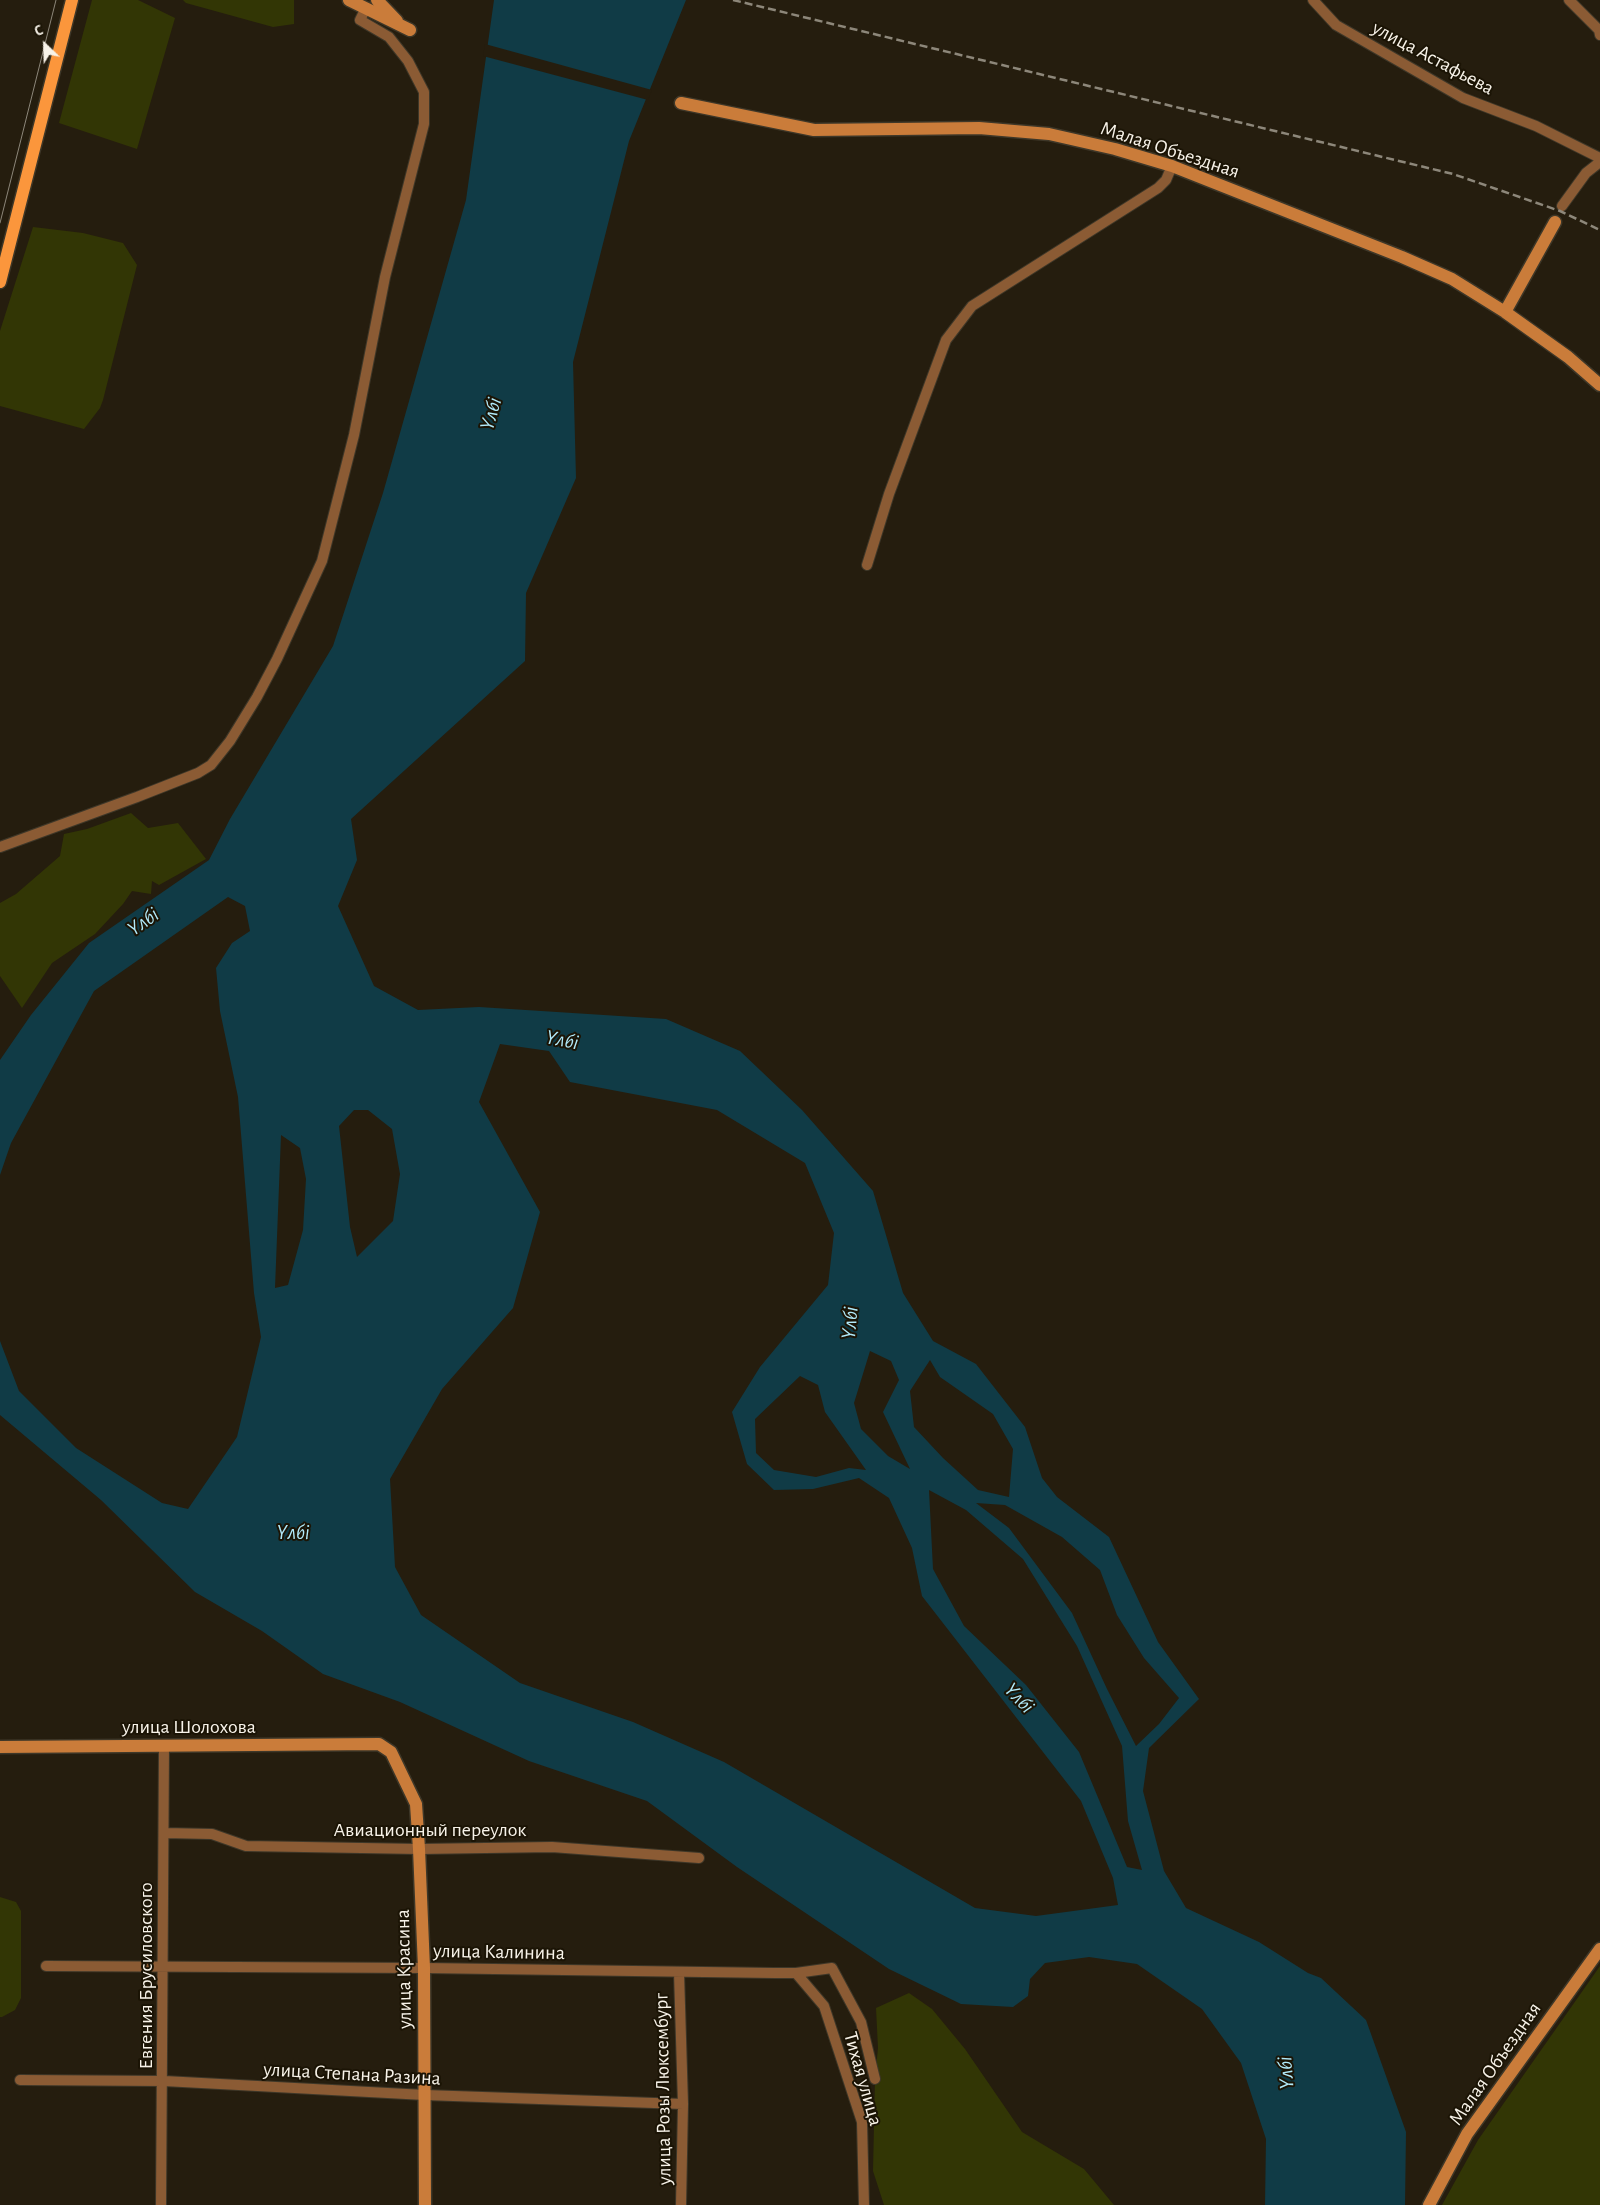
<!DOCTYPE html>
<meta charset="utf-8">
<style>
body{margin:0}
#map{position:relative;width:1600px;height:2205px;overflow:hidden;background:#251d0e;font-family:"Alegreya Sans",sans-serif}
canvas{display:block}
.north{position:absolute;left:20px;top:20px;width:50px;height:50px;-webkit-text-stroke:4px #1b1405;paint-order:stroke;rotate:336deg;font-size:14px;font-weight:700;line-height:20px;text-align:center;color:#f8f3e9}
.north::after{content:'';display:block;margin:auto;width:18px;height:22px;background:#f8f3e9;clip-path:polygon(50% 0,100% 100%,50% 72%,0 100%)}
</style>
<div id="map">
<canvas width="1600" height="2205"></canvas>
<div class="north">С</div>
</div>
<script>
const g = document.querySelector('canvas').getContext('2d');
g.lineJoin = 'round';
function fill(path, color) { g.fillStyle = color; g.fill(path, 'evenodd'); }
const toPath = rows => new Path2D(rows.map(r => 'M' + r).join(''));
function strokePath(path, color, width, dash) { g.strokeStyle = color; g.lineWidth = width; g.lineCap = dash ? 'butt' : 'round'; g.setLineDash(dash || []); g.stroke(path); }
function write(font, color, halo, rows, align = 'center') {
  g.font = font + ' "Alegreya Sans",sans-serif'; g.lineWidth = 4; g.setLineDash([]); g.textBaseline = 'middle'; g.strokeStyle = halo; g.fillStyle = color; for (const [text, x, y, turn = 0] of rows) {
    g.save(); g.translate(x, y); g.rotate((+turn || 0) * Math.PI / 180); g.textAlign = isNaN(turn) ? turn : align; if (halo) g.strokeText(text, 0, 0); g.fillText(text, 0, 0); g.restore();
  }
}
const green = toPath([
 [92,0,138,0,175,18,137,149,59,123],
 [183,0,294,0,294,24,273,27,186,3],
 [33,227,83,233,123,243,137,265,103,400,100,408,84,429,0,406,0,331],
 [131,813,148,828,178,823,206,859,159,885,152,881,151,894,132,891,123,904,95,934,52,963,22,1008,0,976,0,903,16,894,60,856,64,834,87,829],
 [0,1897,16,1902,21,1911,21,1998,15,2010,2,2017,0,2017],
 [1600,1966,1600,2205,1442,2205,1478,2140],
 [909,1993,932,2009,965,2049,1022,2132,1084,2169,1114,2205,884,2205,873,2171,875,2079,878,2048,876,2008]
]);
const water = toPath([
 [494,0,686,0,629,141,573,362,576,478,526,593,525,661,351,819,357,860,338,906,374,986,418,1010,479,1007,666,1019,740,1051,802,1110,873,1191,903,1293,933,1341,976,1364,1025,1427,1042,1478,1057,1497,1109,1537,1158,1642,1199,1699,1149,1748,1143,1791,1164,1871,1186,1908,1259,1942,1308,1973,1321,1978,1366,2020,1406,2132,1405,2205,1265,2205,1266,2139,1241,2063,1202,2009,1137,1964,1089,1957,1045,1963,1030,1979,1028,1996,1013,2007,961,2004,889,1969,737,1867,647,1801,529,1761,400,1702,323,1674,262,1631,195,1592,101,1500,0,1415,0,1341,19,1391,76,1448,162,1503,188,1509,237,1437,261,1337,254,1293,238,1097,220,1011,216,968,232,943,250,931,245,906,228,897,94,991,11,1143,0,1175,0,1060,31,1015,89,943,209,860,230,819,333,646,383,493,466,200],
 [500,1044,549,1051,570,1082,717,1110,805,1163,834,1233,828,1285,760,1367,732,1412,747,1464,774,1490,813,1489,859,1478,889,1498,912,1548,922,1596,1081,1801,1113,1878,1118,1905,1036,1916,975,1908,724,1762,633,1722,520,1683,421,1615,395,1567,390,1479,442,1389,513,1308,540,1212,479,1102],
 [354,1110,368,1110,392,1129,400,1174,393,1221,357,1257,350,1227,339,1126],
 [281,1135,300,1148,306,1179,303,1230,288,1285,275,1288],
 [870,1351,891,1361,899,1380,883,1412,910,1469,888,1456,861,1429,854,1403],
 [930,1360,940,1377,993,1414,1013,1449,1009,1497,978,1490,943,1458,914,1427,910,1391],
 [800,1376,818,1385,825,1412,866,1470,849,1468,816,1477,774,1470,756,1453,755,1419],
 [929,1490,966,1510,1023,1559,1077,1646,1122,1746,1128,1821,1142,1870,1127,1867,1079,1752,1026,1685,964,1626,933,1569],
 [976,1503,1005,1505,1062,1537,1100,1570,1117,1615,1144,1658,1179,1698,1159,1724,1136,1746,1107,1689,1072,1613,1009,1528]
]);
const pier = toPath([
 [485,44,652,90,648,100,483,56]
]);
const street = toPath([
 [1313,0,1336,25,1463,98,1536,126,1600,158],
 [1569,0,1599,30,1600,35],
 [1562,206,1586,173,1600,162],
 [867,565,889,494,946,340,972,306,1158,188,1166,180,1172,166],
 [0,847,137,797,198,773,211,765,230,741,257,697,277,659,322,561,354,435,385,277,424,124,424,92,408,61,389,37,360,20,365,10],
 [164,1833,212,1834,246,1846,419,1849,552,1847,699,1858],
 [46,1966,424,1968,774,1973,796,1973,832,1968,861,2022,875,2079],
 [679,1973,683,2104,681,2205],
 [796,1973,824,2006,862,2122,864,2205],
 [20,2080,164,2081,425,2095,683,2104],
 [161,2205,164,1746]
]);
const secondary = toPath([
 [349,0,410,30],
 [377,0,397,21],
 [681,103,814,130,979,128,1049,134,1115,149,1172,166,1402,257,1452,279,1505,312,1568,357,1600,385],
 [1505,312,1555,222],
 [0,1747,379,1744,391,1752,416,1804,419,1849,424,1968,425,2205],
 [1429,2205,1467,2134,1600,1949]
]);
const primary = toPath([
 [0,282,72,0]
]);
const tram = toPath([
 [0,223,56,0]
]);
const rail = toPath([
 [733,0,1453,174,1560,211,1600,230]
]);
const streetNames = [
 ["улица Астафьева",1433,58,28],
 ["Малая Объездная",1170,150,18],
 ["улица Шолохова",189,1727],
 ["Авиационный переулок",430,1830],
 ["улица Калинина",499,1952,1],
 ["улица Красина",404,1969,-91],
 ["Евгения Брусиловского",146,1976,-90],
 ["Малая Объездная",1495,2064,-55],
 ["улица Степана Разина",352,2074,3],
 ["Тихая улица",863,2079,74],
 ["улица Розы Люксембург",663,2089,-91]
];
const waterNames = [
 ["Үлбі",491,414,-74],
 ["Үлбі",143,922,-35],
 ["Үлбі",562,1040,11],
 ["Үлбі",850,1323,-85],
 ["Үлбі",293,1533],
 ["Үлбі",1019,1698,47],
 ["Үлбі",1286,2073,-94]
];
fill(green, '#323605');
fill(water, '#103b46');
fill(pier, '#251d0e');
strokePath(street, '#3e3728', 12);
strokePath(secondary, '#3e3728', 15);
strokePath(primary, '#3e3728', 15);
strokePath(street, '#8b5b34', 10);
strokePath(secondary, '#ca7c3a', 12);
strokePath(primary, '#fb963c', 12);
strokePath(tram, '#8d877a', 1);
strokePath(rail, '#8d877a', 2.5, [8, 4]);
write('20px', '#f8f3e9', '#1b1405', streetNames);
write('italic 21px', '#b1eafa', '#1b1405', waterNames);
</script>
